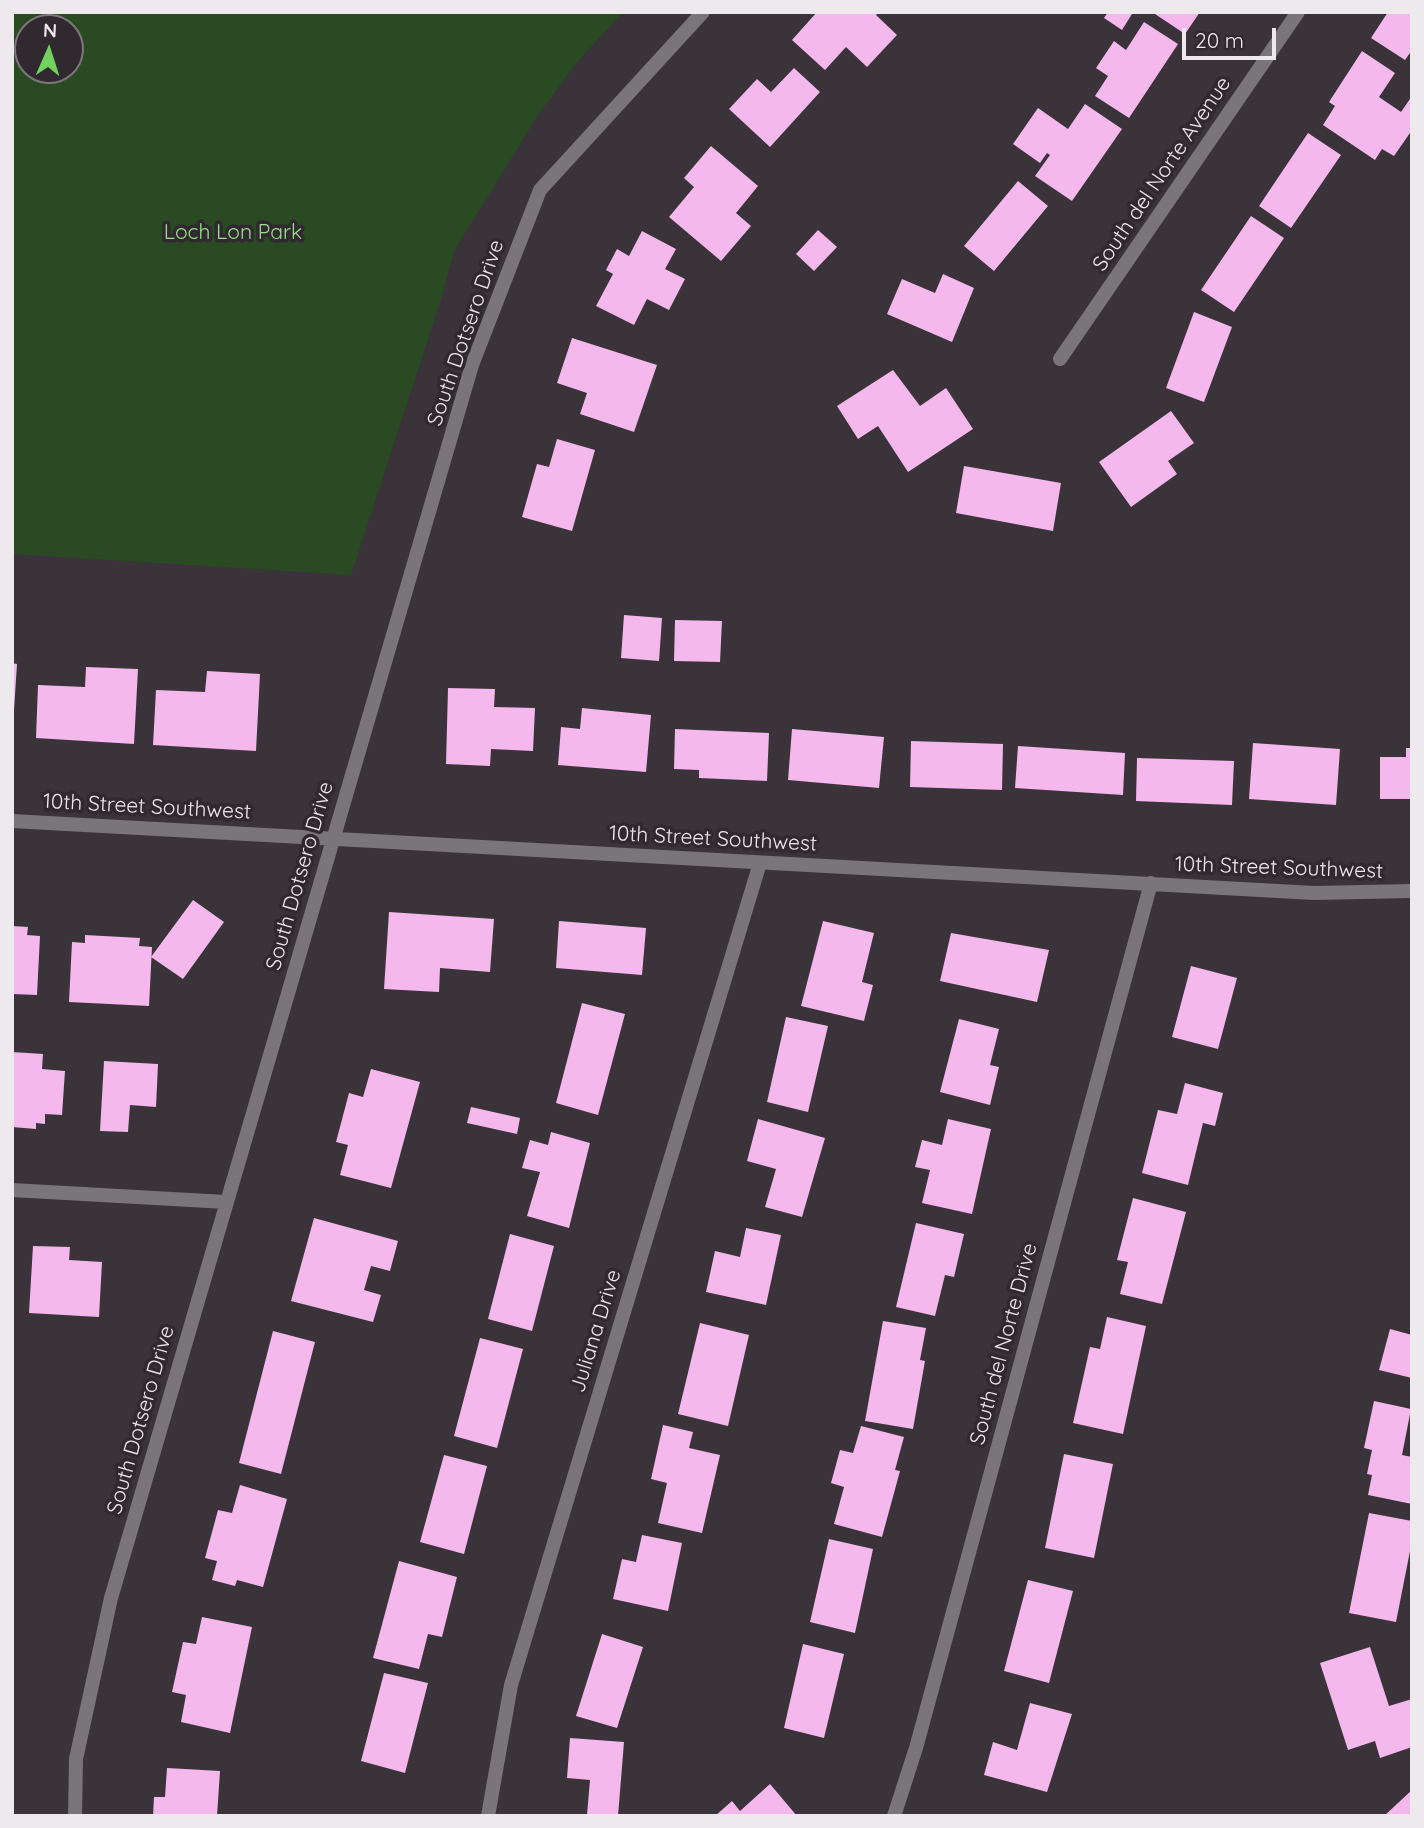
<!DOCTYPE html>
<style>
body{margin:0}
#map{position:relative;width:1424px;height:1828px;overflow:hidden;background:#3b333a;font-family:Quicksand,sans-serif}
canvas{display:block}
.frame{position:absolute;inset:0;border:14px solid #eee9ed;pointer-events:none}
.north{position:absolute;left:14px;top:14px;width:70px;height:70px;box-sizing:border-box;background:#312930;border:2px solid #7d767c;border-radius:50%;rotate:3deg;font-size:19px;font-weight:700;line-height:28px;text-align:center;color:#eee9ed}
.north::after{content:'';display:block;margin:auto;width:24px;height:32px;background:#72d25d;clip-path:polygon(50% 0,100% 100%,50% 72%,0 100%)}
.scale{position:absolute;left:1182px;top:28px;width:94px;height:32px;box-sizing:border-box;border:4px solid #eee9ed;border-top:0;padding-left:9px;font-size:21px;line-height:24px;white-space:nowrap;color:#eee9ed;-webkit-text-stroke:5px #312930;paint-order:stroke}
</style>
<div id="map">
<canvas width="1424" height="1828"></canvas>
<div class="frame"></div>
<div class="north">N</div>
<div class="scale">20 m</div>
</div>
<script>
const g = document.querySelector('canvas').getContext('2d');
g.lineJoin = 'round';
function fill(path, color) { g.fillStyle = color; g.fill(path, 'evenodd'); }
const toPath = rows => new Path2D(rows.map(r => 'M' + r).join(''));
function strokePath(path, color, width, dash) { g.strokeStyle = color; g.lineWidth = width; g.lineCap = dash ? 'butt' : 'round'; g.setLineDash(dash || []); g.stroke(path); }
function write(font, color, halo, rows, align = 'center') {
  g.font = font + ' Quicksand,sans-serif'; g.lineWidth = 7; g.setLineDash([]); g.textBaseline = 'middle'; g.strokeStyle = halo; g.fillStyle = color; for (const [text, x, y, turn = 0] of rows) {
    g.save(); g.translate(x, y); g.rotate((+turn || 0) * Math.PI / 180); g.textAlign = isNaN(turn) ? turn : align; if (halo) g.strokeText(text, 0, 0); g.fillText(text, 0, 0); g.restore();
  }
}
const green = toPath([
 [12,12,623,12,577,62,538,115,454,251,441,299,351,575,12,554],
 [28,28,70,28,70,70,28,70]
]);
const building = toPath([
 [817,12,879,12,876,15,897,35,867,67,846,47,825,70,792,40],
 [1108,12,1129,12,1132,14,1122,30,1104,18],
 [1152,12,1200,12,1185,34],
 [1388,12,1412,12,1412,50,1405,60,1371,38],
 [1144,22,1178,44,1129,118,1095,96,1108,76,1096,68,1114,41,1126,50],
 [1362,51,1395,73,1379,97,1401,112,1412,96,1412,130,1394,156,1382,149,1375,160,1323,125,1335,106,1329,102],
 [794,68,820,92,770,147,729,109,757,79,771,92],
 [1085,104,1122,129,1072,201,1035,176,1050,155,1047,153,1040,163,1013,144,1038,108,1068,129],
 [1308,133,1341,155,1291,228,1259,206],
 [711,146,758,186,736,213,751,226,721,261,669,217,694,187,684,178],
 [1018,181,1048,206,994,271,964,246],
 [1251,216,1284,238,1234,312,1201,290],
 [818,230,837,247,814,271,796,254],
 [642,231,676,249,665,269,685,279,669,310,647,299,634,325,596,306,613,274,606,270,617,249,629,256],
 [943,274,974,288,952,342,887,314,902,279,935,293],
 [1194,312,1232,327,1204,402,1166,388],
 [572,338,657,365,634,432,580,414,587,393,557,383],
 [893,370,920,406,946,388,973,429,908,472,878,426,858,439,837,406],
 [1171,411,1194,443,1168,461,1177,474,1131,507,1099,462],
 [557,439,595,450,572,531,522,517,537,464,549,467],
 [964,466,1061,483,1053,531,956,513],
 [624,615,662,618,659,661,621,658],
 [675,620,722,621,720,662,674,661],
 [12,663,17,664,14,710,12,710],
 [86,667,138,669,134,744,36,738,38,685,85,687],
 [207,671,260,674,256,751,153,745,156,690,205,692],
 [448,688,495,689,494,707,535,708,533,751,491,749,490,766,446,764],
 [582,708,651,715,646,772,558,765,561,727,580,729],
 [675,729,769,733,767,781,699,778,699,770,674,769],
 [792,729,884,737,879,788,788,780],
 [911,741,1003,744,1002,790,910,787],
 [1253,743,1340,749,1336,805,1249,799],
 [1018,746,1125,753,1123,795,1015,788],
 [1406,748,1412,748,1412,799,1380,799,1380,757,1406,757],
 [1137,758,1234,761,1232,805,1136,801],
 [193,900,224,922,183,979,151,957],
 [389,912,494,919,490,972,440,968,439,992,384,989],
 [559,921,646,928,642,975,556,968],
 [823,921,874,933,862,982,873,985,864,1021,801,1006],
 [12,926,28,927,27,935,40,936,37,995,12,994],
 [951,933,1049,950,1037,1002,940,981],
 [85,935,140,938,139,946,152,947,149,1006,69,1002,72,942,85,943],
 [1191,966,1237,978,1218,1049,1172,1037],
 [582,1003,625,1014,598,1115,556,1103],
 [786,1017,828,1026,808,1112,767,1102],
 [959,1019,999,1029,990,1065,999,1067,990,1105,940,1092],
 [12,1052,43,1054,42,1069,65,1071,62,1115,45,1114,45,1124,36,1123,36,1129,12,1127],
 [104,1061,158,1064,156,1107,130,1105,128,1132,100,1131],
 [371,1069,420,1082,391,1188,340,1175,348,1145,336,1142,349,1093,363,1097],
 [1185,1083,1223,1093,1215,1126,1203,1123,1188,1185,1142,1173,1158,1110,1177,1114],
 [471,1107,520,1118,517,1134,467,1123],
 [758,1119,825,1138,802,1217,765,1207,776,1169,747,1161],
 [948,1119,991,1129,972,1214,922,1203,930,1170,915,1167,922,1140,942,1145],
 [551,1132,590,1143,569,1228,527,1216,540,1172,522,1168,530,1140,548,1145],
 [1133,1198,1186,1212,1162,1304,1120,1294,1128,1262,1117,1260],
 [314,1218,398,1241,390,1271,371,1266,364,1290,381,1295,373,1322,291,1301],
 [916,1223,964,1234,954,1277,945,1275,935,1316,896,1307],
 [746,1228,781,1235,766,1305,706,1292,715,1251,740,1257],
 [510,1234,554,1246,532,1331,488,1319],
 [33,1246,70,1247,69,1260,102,1262,99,1317,29,1313],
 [1107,1317,1146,1326,1123,1434,1073,1423,1090,1347,1100,1349],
 [883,1321,926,1328,920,1360,925,1361,913,1429,865,1421],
 [700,1323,749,1335,728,1426,678,1414],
 [1390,1329,1412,1335,1412,1378,1379,1370],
 [273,1331,315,1342,281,1474,239,1463],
 [480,1338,523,1349,497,1448,454,1436],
 [1374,1401,1411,1409,1402,1455,1412,1457,1412,1504,1368,1495,1372,1475,1367,1474,1372,1450,1364,1448],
 [663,1425,693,1432,689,1448,720,1455,702,1533,658,1523,667,1483,651,1479],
 [861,1426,904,1437,895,1470,900,1471,882,1537,834,1524,844,1487,831,1483,840,1450,853,1453],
 [1064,1454,1113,1464,1094,1558,1045,1548],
 [444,1455,487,1466,464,1554,420,1542],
 [240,1485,287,1499,263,1587,237,1580,235,1586,212,1580,217,1561,205,1558,218,1510,232,1513],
 [1369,1513,1412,1521,1412,1541,1396,1622,1349,1613],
 [642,1535,682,1543,668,1611,613,1599,622,1559,636,1562],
 [829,1539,873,1549,855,1633,810,1622],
 [399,1561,457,1577,442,1637,428,1634,419,1669,373,1658],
 [1028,1580,1073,1591,1049,1683,1004,1671],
 [202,1617,252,1627,230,1733,181,1722,186,1695,172,1692,183,1642,196,1644],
 [602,1634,643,1647,617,1728,576,1716],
 [803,1644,844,1654,824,1738,784,1728],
 [1370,1647,1389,1706,1412,1699,1412,1747,1380,1758,1375,1741,1348,1750,1320,1663],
 [384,1673,428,1683,405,1773,361,1761],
 [1030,1703,1072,1714,1047,1792,984,1775,993,1742,1017,1750],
 [570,1738,624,1742,618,1816,587,1815,590,1780,567,1778],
 [167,1768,220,1771,217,1816,153,1816,154,1797,165,1797],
 [770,1784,797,1816,715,1816,732,1801,740,1811],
 [1412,1790,1412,1816,1384,1816]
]);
const minor = toPath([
 [1060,359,1298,12],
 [12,821,1314,893,1412,891],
 [12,1190,226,1202],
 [75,1816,76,1759,111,1598,472,365,540,190,703,12],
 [488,1816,511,1685,760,863],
 [894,1816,916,1748,1151,883]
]);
const streetNames = [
 ["South del Norte Avenue",1162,174,-56],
 ["South Dotsero Drive",466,333,-71],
 ["10th Street Southwest",147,807,3],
 ["10th Street Southwest",713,839,3],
 ["10th Street Southwest",1279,868,2],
 ["South Dotsero Drive",300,876,-74],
 ["Juliana Drive",596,1331,-73],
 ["South del Norte Drive",1004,1344,-75],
 ["South Dotsero Drive",141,1420,-74]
];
const parkNames = [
 ["Loch Lon Park",233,233]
];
fill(green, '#2a4a24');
fill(building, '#f5b8ec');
strokePath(minor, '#797578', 14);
write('21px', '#eee9ed', '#312930', streetNames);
write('21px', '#9bdd8e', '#312930', parkNames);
</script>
